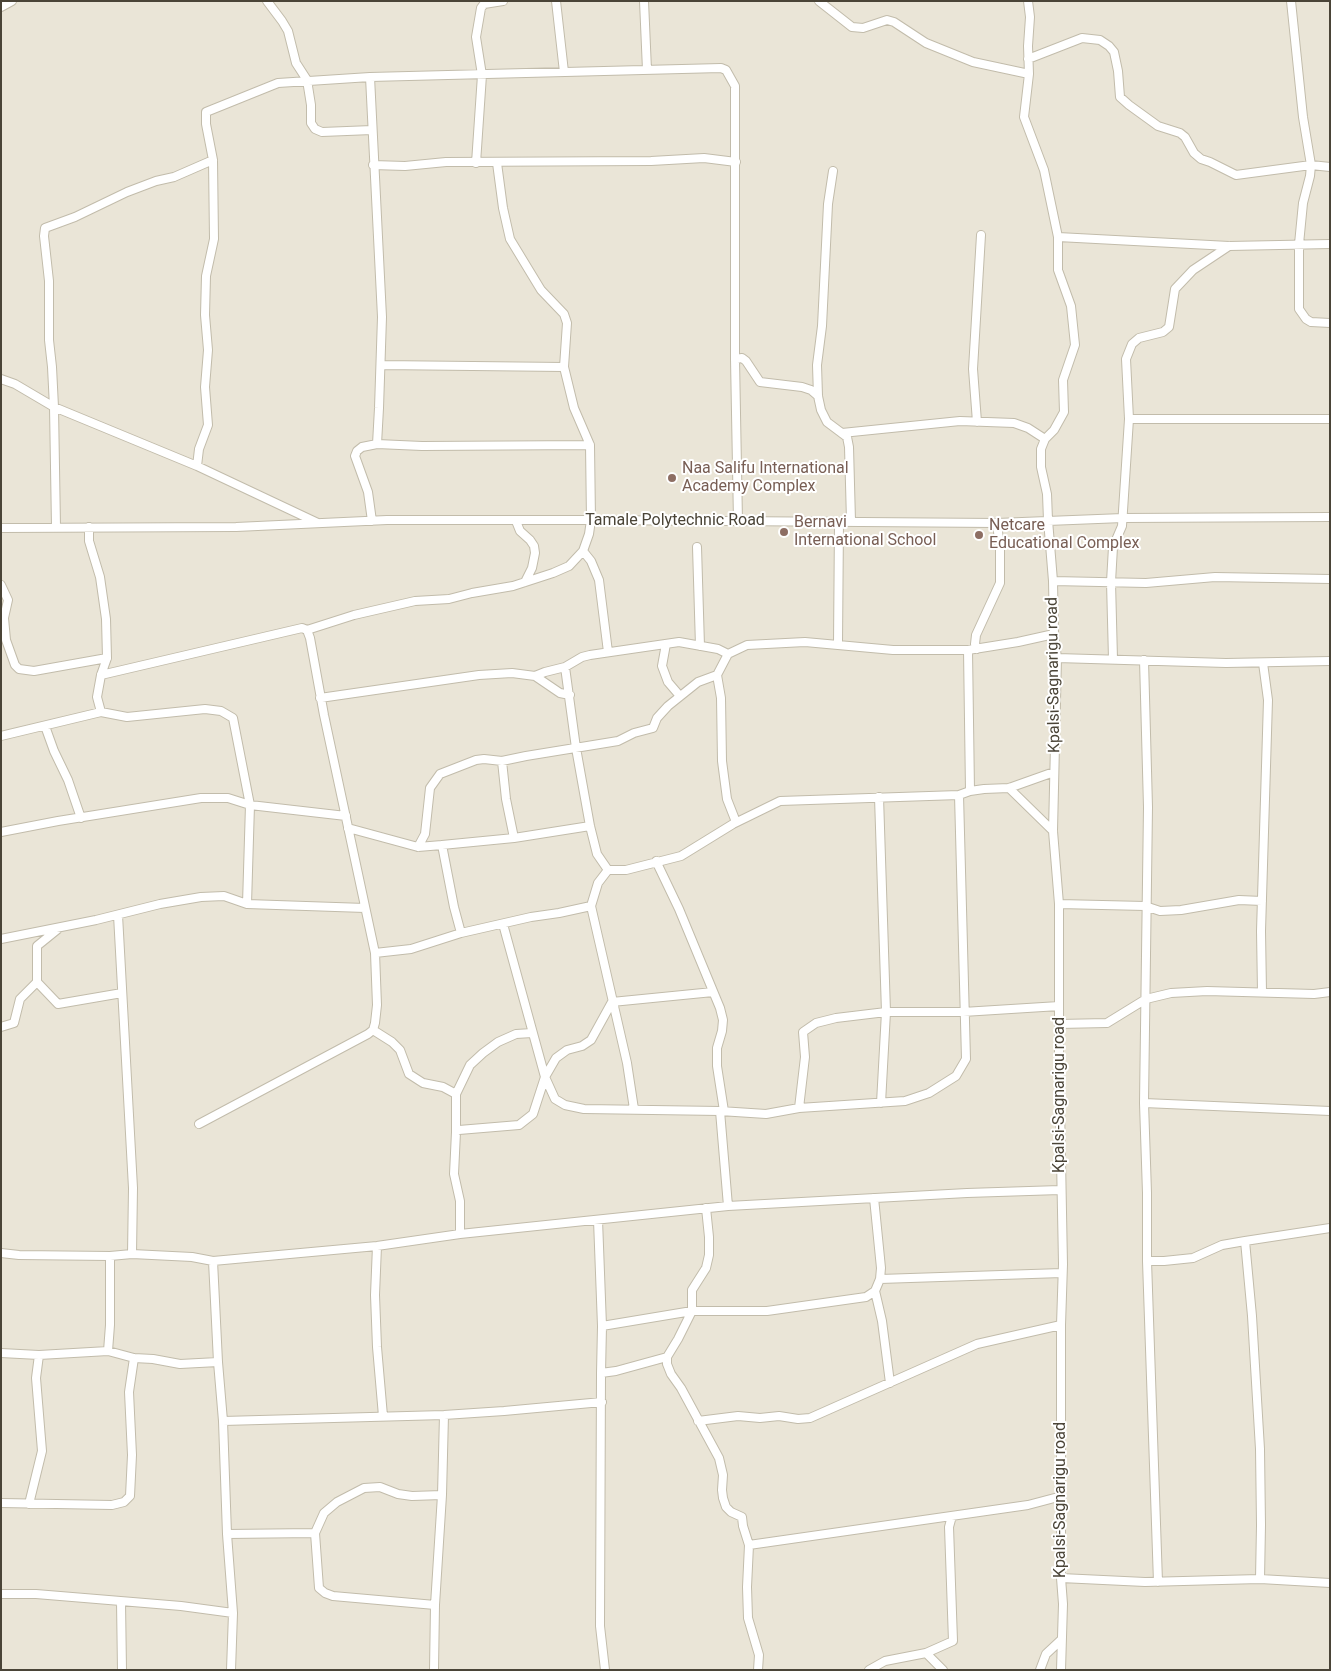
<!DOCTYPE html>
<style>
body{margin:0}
#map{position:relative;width:1331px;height:1671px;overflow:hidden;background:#f5f3e9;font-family:Roboto,sans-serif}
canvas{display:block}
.frame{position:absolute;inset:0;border:2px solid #4a4437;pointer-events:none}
</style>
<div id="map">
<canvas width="1331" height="1671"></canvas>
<div class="frame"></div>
</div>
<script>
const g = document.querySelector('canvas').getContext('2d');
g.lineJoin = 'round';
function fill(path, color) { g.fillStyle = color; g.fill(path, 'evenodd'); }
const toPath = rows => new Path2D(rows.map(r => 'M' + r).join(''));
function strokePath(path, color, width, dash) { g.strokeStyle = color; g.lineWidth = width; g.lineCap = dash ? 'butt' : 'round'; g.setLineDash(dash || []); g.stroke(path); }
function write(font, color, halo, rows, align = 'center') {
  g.font = font + ' Roboto,sans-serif'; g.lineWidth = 4; g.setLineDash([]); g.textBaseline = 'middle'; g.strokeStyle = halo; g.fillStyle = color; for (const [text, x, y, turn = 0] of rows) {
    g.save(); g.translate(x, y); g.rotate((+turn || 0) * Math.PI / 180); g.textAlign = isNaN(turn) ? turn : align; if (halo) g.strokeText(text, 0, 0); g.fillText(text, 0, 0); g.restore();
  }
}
const residential = toPath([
 [1,1,1330,1,1330,1670,1,1670]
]);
const street = toPath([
 [267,1,282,21,288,31,296,63,307,80,311,105,311,123,315,129,322,132,372,130],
 [556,1,564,72],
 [644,1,647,70],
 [819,1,852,27,863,28,887,20,894,22,926,43,973,62,1029,74],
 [1028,1,1030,17,1028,46,1029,74,1024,117,1044,170,1058,237,1058,270,1071,306,1075,345,1063,380,1064,412,1054,430,1045,439,1041,449,1041,467,1047,494,1048,520,1053,581,1054,634,1057,658,1053,831,1059,904,1059,1053,1063,1264,1061,1325,1061,1578,1063,1604,1061,1670],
 [1291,1,1303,117,1311,165,1310,176,1303,203,1299,244,1299,309,1306,319,1311,322,1330,323],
 [1,7,12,1],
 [1028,59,1082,38,1100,40,1109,46,1114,52,1118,71,1120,97,1129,105,1158,126,1180,133,1185,137,1194,153,1201,159,1210,162,1236,175,1311,165,1330,167],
 [370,77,382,317,379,408,377,444],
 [476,163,482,75,476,37,481,8,484,4,503,1],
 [373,165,405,166,446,162,651,161,704,158,736,162],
 [833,171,828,204,822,326,817,365,818,396,821,410,827,422,847,437,849,447,851,521],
 [1058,237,1229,246,1330,244],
 [735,359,742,358,746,361,760,382,802,387,811,390,818,396],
 [381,365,564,367],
 [1,379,15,384,54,407,197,466,318,523],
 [1129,419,1330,419],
 [977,422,973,369,981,235],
 [842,433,960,421,1014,423,1028,428,1045,439],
 [197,466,199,449,208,425,205,387,208,350,205,315,206,276,214,239,213,160,206,124,206,112,278,83,370,77,721,68,726,70,735,86,735,359,738,521],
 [372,521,368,492,355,456,357,451,362,447,377,444,422,446,590,445],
 [516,521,520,531,530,540,534,546,535,553,532,568,525,582],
 [56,527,54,407,52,367,49,340,49,281,44,236,45,228,75,217,127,192,156,181,174,177,213,160],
 [89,527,89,541,100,577,106,619,107,658,101,675,97,697,101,712],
 [1,528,236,527,387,520,591,520,997,523,1123,518,1330,517],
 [697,547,700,646],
 [583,551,591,561,599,580,608,652],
 [1053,581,1146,583,1215,577,1330,579],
 [1,585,8,600,4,618,6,640,15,665,19,669,34,671,107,658],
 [307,630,354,615,415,601,449,599,472,593,513,586,553,573,569,566,583,551,589,534,591,520,590,445,574,408,564,367,567,323,564,314,541,290,510,239,503,208,497,163],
 [666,644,662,666,668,682,680,696],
 [838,644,839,522],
 [977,649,975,644,976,635,1000,583,1000,549,997,523],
 [968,650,970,791],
 [1057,658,1226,663,1330,661],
 [1113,659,1111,582,1113,547,1122,526,1129,419,1126,359,1132,344,1139,338,1163,332,1169,327,1175,289,1193,270,1229,246],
 [1144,660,1148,807,1144,1103,1147,1193,1147,1261,1158,1582],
 [565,667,576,748,590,826,597,854,608,870,598,883,591,906,627,1063,634,1109],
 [101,675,302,628,307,630,310,638,324,715,375,953,377,1005,375,1023,373,1030,368,1034,199,1124],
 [535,676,545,672,565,667,582,657,590,655,679,642,718,649,728,654],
 [320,698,479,675,512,673,535,676,560,693,570,695],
 [45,726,54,751,68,780,81,818],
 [1,736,101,712,127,717,205,709,221,711,233,718,250,805,247,904],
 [502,761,506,799,514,838],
 [1009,788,1053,831],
 [879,797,886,1012,881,1103],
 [736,822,727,799,722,761,721,698,717,675,728,654,747,645,805,642,893,650,968,650,1018,642,1054,634],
 [348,828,418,847,442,845,454,907,461,933],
 [1,832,58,821,201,798,228,798,250,805,346,816],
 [442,845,514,838,590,826],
 [418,847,425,834,430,788,440,774,476,760,484,759,502,761,526,756,618,741,634,733,653,728,657,718,668,706,698,682,717,675],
 [656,861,679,909,720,1008,723,1020,722,1031,717,1048,717,1066,724,1111],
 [608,870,626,870,681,856,733,824,780,801,959,795,970,791,984,789,1009,788,1054,772],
 [1059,904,1145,906,1160,911,1181,910,1239,900,1262,901],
 [118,915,133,1188,132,1254],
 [503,924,545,1077,555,1099,565,1105,584,1109,720,1111,766,1114,799,1108,905,1101,929,1093,956,1076,966,1059,959,795],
 [1,939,96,920,160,904,201,897,224,896,247,904,365,908],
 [375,953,411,949,461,933,531,917,559,913,591,906],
 [37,982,58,1004,122,993],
 [1262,992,1261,931,1268,700,1263,663],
 [1059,1024,1107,1023,1146,999,1171,993,1207,991,1314,994,1330,992],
 [1,1027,14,1023,20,999,37,982,37,946,58,929],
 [373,1030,392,1042,400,1050,409,1074,423,1083,443,1087,456,1094],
 [1144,1103,1330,1111],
 [799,1108,805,1057,803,1032,816,1023,836,1018,886,1012,963,1012,1059,1006],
 [720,1111,728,1206],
 [456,1132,456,1094,470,1065,483,1053,498,1042,516,1034,532,1033],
 [706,1208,709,1237,709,1255,706,1268,692,1290,692,1311,678,1339,667,1357,667,1364,671,1374,681,1388,719,1458,723,1475,722,1490,723,1498,726,1507,731,1512,742,1517,743,1526,749,1545],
 [598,1220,602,1326,601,1373,600,1626,605,1670],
 [460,1234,460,1201,454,1174,456,1132,459,1130,519,1125,533,1114,545,1077,556,1058,567,1050,582,1046,591,1040,612,1002,713,992],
 [377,1246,375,1295,377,1347,383,1416],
 [1,1253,19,1255,110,1256,132,1254,192,1257,213,1261,377,1246,460,1234,728,1206,967,1193,1060,1190],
 [213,1261,218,1362,223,1421,227,1534,233,1613,231,1670],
 [1147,1261,1164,1261,1193,1258,1222,1245,1245,1241],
 [880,1279,1062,1273],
 [875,1291,882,1321,890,1383],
 [602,1326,692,1311,767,1311,866,1297,875,1291,880,1279,881,1268,874,1198],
 [108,1351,110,1325,110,1256],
 [1,1353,39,1355,108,1351,134,1358,153,1359,180,1364,218,1362],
 [601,1373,616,1371,667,1357],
 [223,1421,444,1415,504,1411,602,1402],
 [698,1421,738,1416,760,1418,779,1416,798,1419,810,1418,977,1344,1061,1325],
 [1,1503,112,1505,124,1502,130,1496,132,1455,129,1392,134,1358],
 [29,1504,42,1451,36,1378,39,1355],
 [227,1534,315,1533],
 [1061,1578,1145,1582,1260,1579,1330,1583],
 [1260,1579,1261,1525,1260,1449,1252,1316,1245,1241,1330,1228],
 [1,1594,36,1594,181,1606,233,1613],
 [121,1602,122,1670],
 [435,1605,333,1596,325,1593,319,1588,315,1533,324,1513,337,1502,364,1488,380,1487,398,1494,412,1496,442,1495],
 [926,1653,943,1670],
 [434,1670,435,1605,442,1495,444,1415],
 [758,1670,759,1655,748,1618,747,1587,749,1545,1028,1505,1062,1496],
 [869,1670,885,1661,926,1653,953,1641,949,1527,952,1516],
 [1040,1670,1046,1654,1061,1640]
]);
const markers = [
 [672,478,5,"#8d6e63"],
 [784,532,5,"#8d6e63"],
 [979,535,5,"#8d6e63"]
];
const educationNames = [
 ["Naa Salifu International",682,469],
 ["Academy Complex",682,487],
 ["Bernavi",794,523],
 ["International School",794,541],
 ["Netcare",989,526],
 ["Educational Complex",989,544]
];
const streetNames = [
 ["Tamale Polytechnic Road",675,521],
 ["Kpalsi-Sagnarigu road",1054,675,-91],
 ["Kpalsi-Sagnarigu road",1060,1095,-90],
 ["Kpalsi-Sagnarigu road",1061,1500,-90]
];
fill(residential, '#eae5d7');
strokePath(street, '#c2bcab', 10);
strokePath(street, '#fff', 8);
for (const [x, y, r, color] of markers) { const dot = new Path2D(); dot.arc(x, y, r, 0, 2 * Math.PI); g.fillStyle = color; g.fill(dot); strokePath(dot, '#fff', 2); }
write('16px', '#785e54', '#fff', educationNames, 'left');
write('16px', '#4a4437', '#fff', streetNames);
</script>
